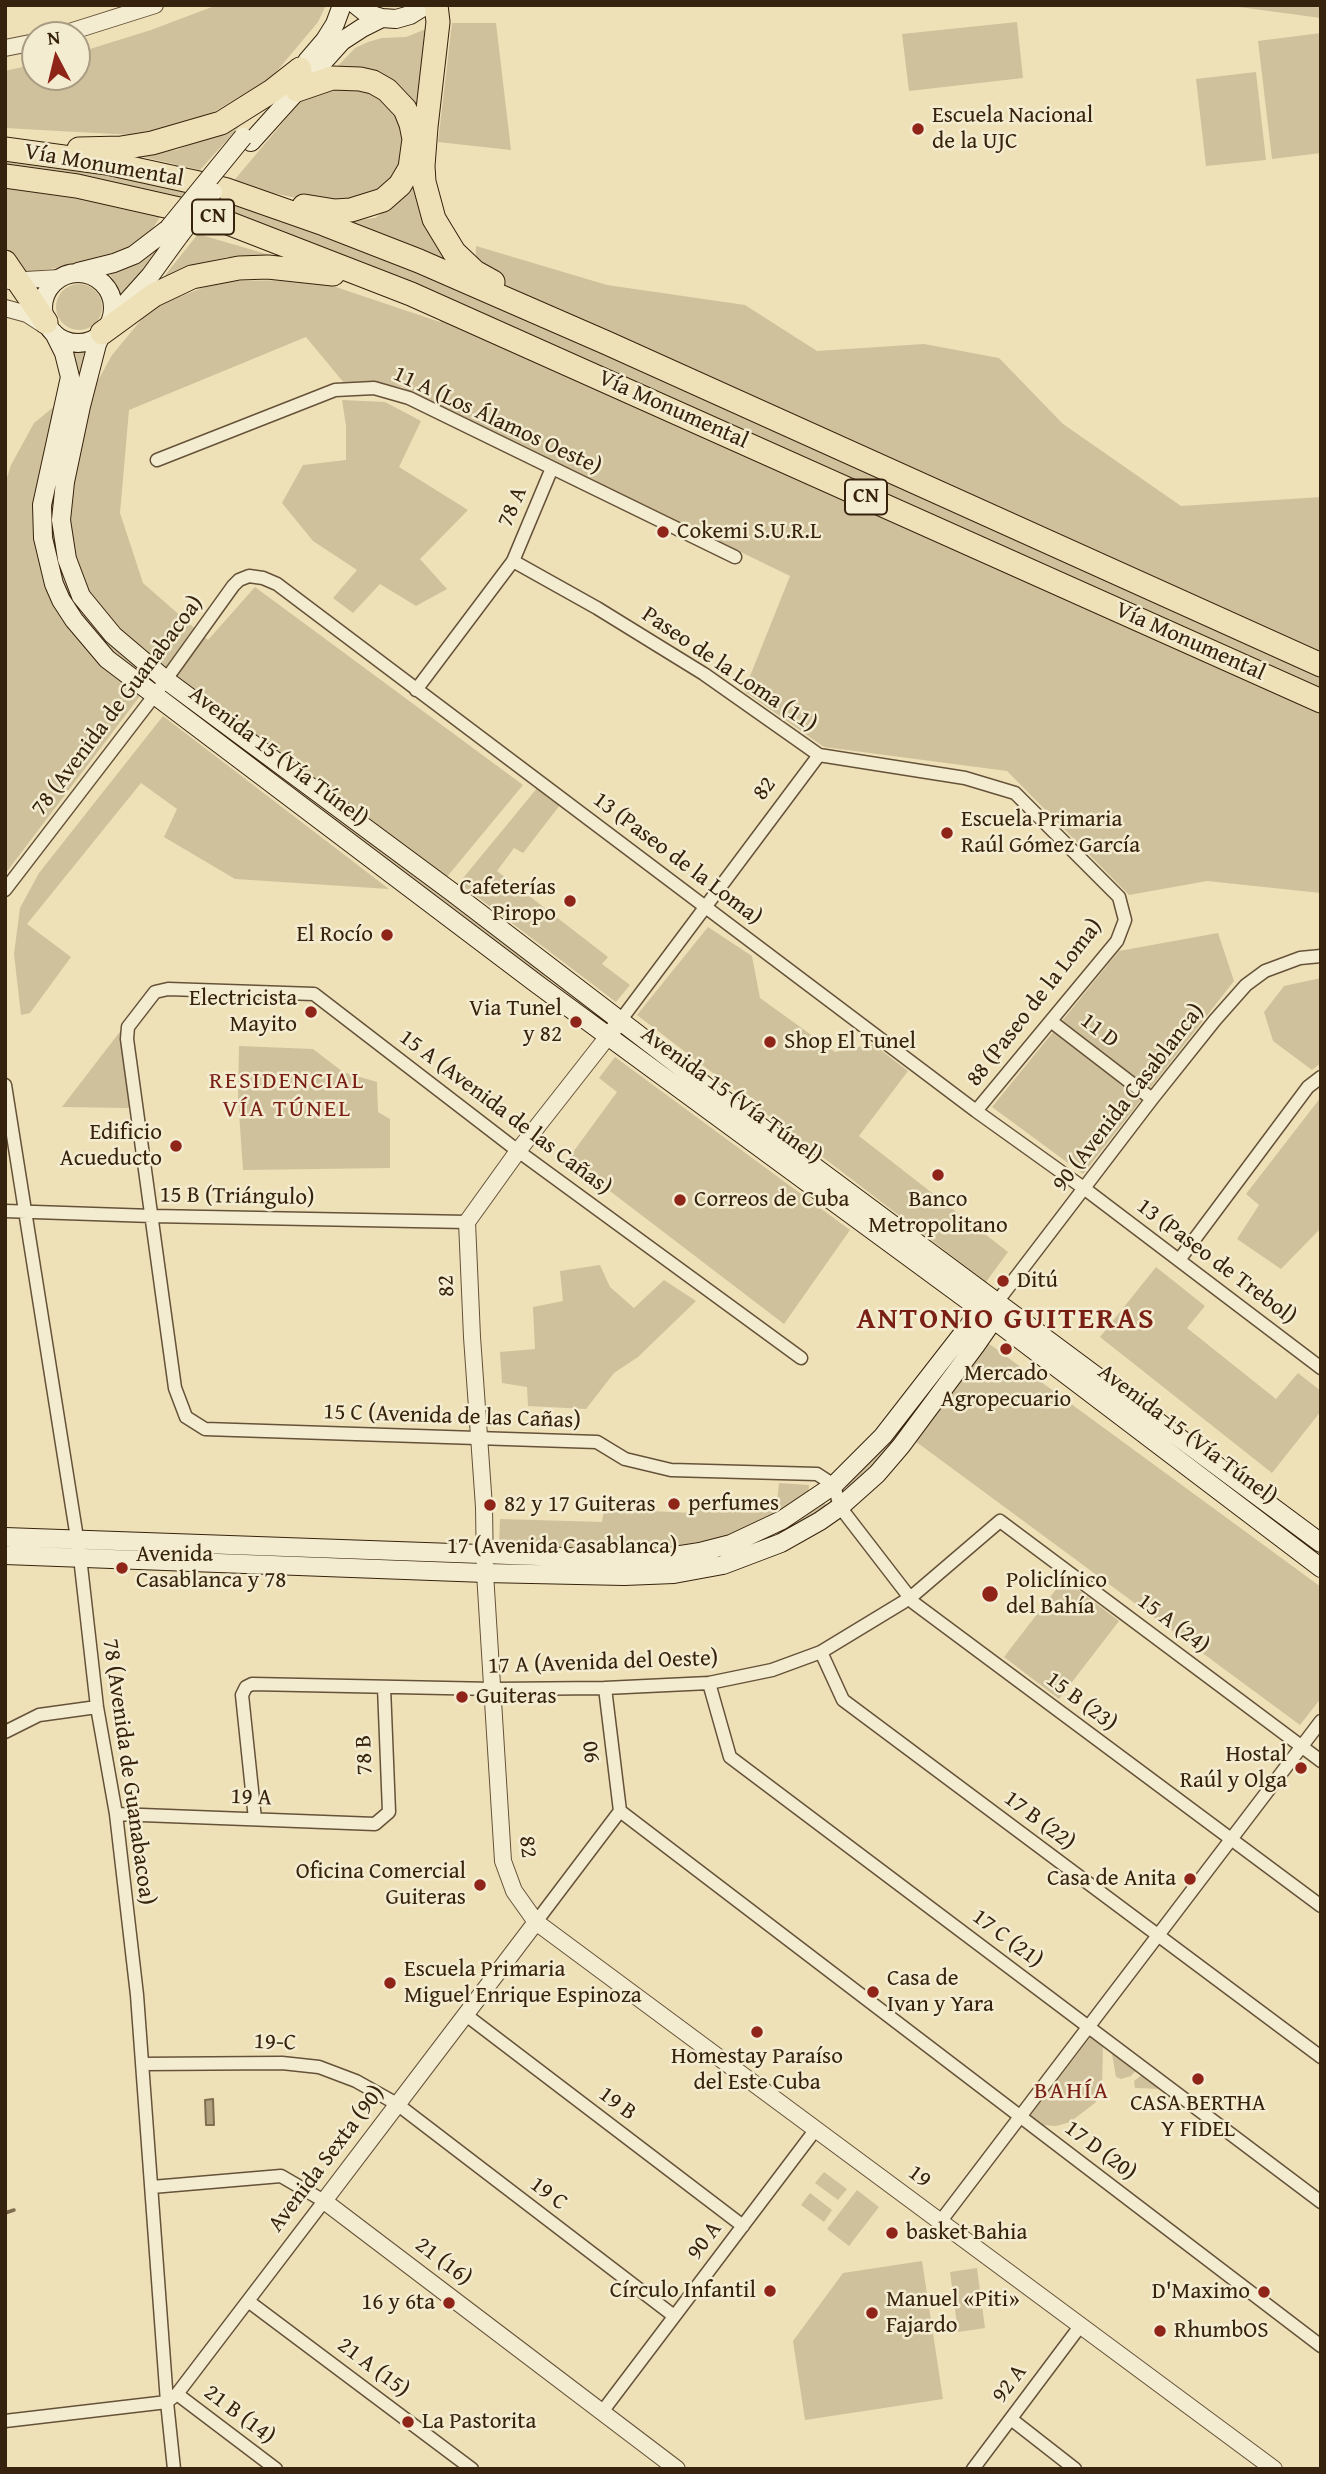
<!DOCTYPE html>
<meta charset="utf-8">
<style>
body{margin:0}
#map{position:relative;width:1326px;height:2474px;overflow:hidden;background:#eee1b8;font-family:"Gentium Book Plus",serif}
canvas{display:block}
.frame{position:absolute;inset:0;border:7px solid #37230d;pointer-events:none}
.north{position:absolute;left:21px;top:21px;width:70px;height:70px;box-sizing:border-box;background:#f4ecd1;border:2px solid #a89c83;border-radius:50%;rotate:353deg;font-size:19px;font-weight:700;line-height:28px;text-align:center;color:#37230d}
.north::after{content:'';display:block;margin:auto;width:24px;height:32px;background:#8f2418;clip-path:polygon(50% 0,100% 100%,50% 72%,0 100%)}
</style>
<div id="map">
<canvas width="1326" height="2474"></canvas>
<div class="frame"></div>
<div class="north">N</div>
</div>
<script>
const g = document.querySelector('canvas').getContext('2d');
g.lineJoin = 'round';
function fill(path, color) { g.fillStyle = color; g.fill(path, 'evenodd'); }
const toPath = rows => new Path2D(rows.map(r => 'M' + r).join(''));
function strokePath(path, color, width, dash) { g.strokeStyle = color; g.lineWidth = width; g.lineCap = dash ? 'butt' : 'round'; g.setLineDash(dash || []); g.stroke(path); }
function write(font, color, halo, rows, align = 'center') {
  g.font = font + ' "Gentium Book Plus",serif'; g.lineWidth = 5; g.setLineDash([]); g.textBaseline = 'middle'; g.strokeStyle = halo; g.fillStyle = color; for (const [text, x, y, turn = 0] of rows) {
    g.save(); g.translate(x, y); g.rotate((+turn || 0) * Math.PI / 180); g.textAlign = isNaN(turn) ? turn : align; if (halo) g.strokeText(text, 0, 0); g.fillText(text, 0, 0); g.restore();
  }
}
const green = toPath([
 [217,5,326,5,318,22,272,77,202,119,132,135,5,128,5,71,35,64,35,77,77,77,77,53,151,30],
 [1224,5,1321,5,1321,18],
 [1017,22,1023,78,909,91,902,34],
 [452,23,496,23,511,150,438,142],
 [426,29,419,123,335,69,355,48,368,42,382,38,406,37],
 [1321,33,1321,153,1272,159,1258,41],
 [1256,72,1266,160,1206,166,1196,79],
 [346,83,385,99,398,116,405,136,404,156,385,190,329,205,231,184,306,95],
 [244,121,200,170,134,155,177,150],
 [5,159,186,188,475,272,476,246,607,285,745,305,817,351,924,344,999,358,1063,424,1181,506,1321,497,1321,893,1207,881,1129,895,1007,771,824,747,744,691,790,576,402,387,344,383,306,337,129,410,120,513,143,583,208,640,255,587,523,785,446,878,159,671,5,874,5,484,11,465,34,423,67,396,71,349,86,349,82,371,89,397,112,355,151,308,220,281,315,280,440,322,454,302,327,252,5,169],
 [415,177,447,261,351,221,375,218,401,200],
 [5,188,101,202,160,217,151,231,128,251,57,268,23,272,5,246],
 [198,234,280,258,227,257,188,267,162,279],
 [167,239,169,242,121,300,116,284,109,273,140,260],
 '56 307a23 23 0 1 1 46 0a23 23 0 1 1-46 0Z',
 [342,400,385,402,421,421,399,467,468,510,420,559,447,589,416,606,380,584,353,613,333,598,357,570,313,541,282,503,303,465,346,460,346,426],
 [182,702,237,744,247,747,601,1015,599,1018,547,978,524,968,180,705],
 [163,716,389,889,235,879,164,837,177,809,141,783,27,924,71,957,30,1013,21,1015,14,954,20,908,39,873],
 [538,787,560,805,523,853,514,848,497,871,608,957,602,964,630,985,616,1002,459,883],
 [708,927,752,956,760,998,835,1052,873,1044,908,1071,859,1136,1008,1252,986,1282,637,1015],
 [1218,933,1234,981,1083,1174,992,1107,1119,951],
 [1321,978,1321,1063,1312,1070,1273,1041,1264,1012,1284,986],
 [122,1029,130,1108,62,1107],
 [239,1046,313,1049,343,1072,377,1082,378,1112,390,1119,390,1168,243,1170,238,1098],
 [615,1057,850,1230,784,1324,568,1159,617,1092,599,1078],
 [1321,1097,1321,1228,1281,1269,1237,1239,1259,1205,1246,1194],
 [600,1265,610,1287,634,1308,664,1280,696,1301,638,1357,614,1373,586,1409,528,1406,527,1387,502,1383,500,1352,535,1349,533,1307,563,1301,560,1271],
 [1156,1267,1205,1306,1187,1328,1276,1399,1298,1373,1321,1391,1321,1411,1272,1473,1100,1337],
 [964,1341,968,1344,882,1458,849,1490,846,1486,881,1451],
 [988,1343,1321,1587,1321,1698,1300,1725,915,1441],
 [779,1483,809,1485,808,1496,758,1523,721,1538,675,1546,615,1548,499,1545,500,1519,602,1522,604,1509,694,1513,694,1500,777,1502],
 [824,1503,827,1505,789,1532,711,1561,669,1568,500,1566,500,1561,639,1563,787,1527],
 [103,1545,471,1560,471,1565,103,1551],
 [1064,1579,1119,1621,1059,1699,1004,1657],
 [1093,2034,1103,2041,1102,2090,1095,2103,1070,2122,1056,2126,1042,2125,1030,2116],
 [1111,2048,1137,2069,1131,2076,1121,2079,1116,2077],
 [1143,2074,1164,2089,1135,2088,1134,2081],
 [824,2172,847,2189,838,2200,815,2183],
 [857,2190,879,2207,849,2246,827,2229],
 [810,2193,832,2210,824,2222,801,2205],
 [922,2261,943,2399,805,2420,793,2341,843,2273],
 [977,2268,985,2328,958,2332,950,2272]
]);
const water = toPath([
 [213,2099,214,2125,206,2125,205,2100,213,2099]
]);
const stream = toPath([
 [5,2213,14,2210]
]);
const minor = toPath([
 [157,460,335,390,374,388,409,398,735,557],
 [513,561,597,608,704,674,819,755,965,778,1015,793,1119,897,1125,920,1117,941,976,1111],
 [416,690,513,561,552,468],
 [5,890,154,696,233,586,239,580,249,576,263,578,277,584,976,1111,1085,1189,1321,1368],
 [620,1021,819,755],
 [1052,1022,1152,1099],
 [5,1085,80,1557,97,1707,116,1814,137,1995,167,2402,174,2469],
 [5,1211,152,1216,467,1222],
 [1179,1260,1308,1087,1321,1077],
 [997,1302,1152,1099,1215,1020,1246,985,1265,971,1300,958,1321,956],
 [801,1358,518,1151,314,994,168,989,155,992,128,1027,127,1039,175,1388,186,1417,205,1429,597,1442,625,1459,671,1470,817,1474,834,1485,840,1507,914,1603,1321,1906],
 [821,1652,843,1700,1321,2057],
 [709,1683,730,1757,1321,2202],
 [605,1688,620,1811],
 [5,1732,39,1715,97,1707],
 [620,1811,1321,2346],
 [116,1814,375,1824,389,1812,384,1687],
 [255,1819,242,1695,246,1687,252,1684,493,1689,605,1688,709,1683,772,1670,821,1652,910,1598,1000,1521,1321,1761],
 [536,1922,620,1811],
 [466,2015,743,2226],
 [142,2064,282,2063,319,2067,356,2081,397,2104,674,2316],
 [940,2222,1321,1721],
 [248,2301,472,2469],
 [177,2394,276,2469],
 [602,2412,816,2129],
 [1011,2419,1075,2469],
 [5,2421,167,2402,177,2394,324,2201,281,2176,152,2187],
 [973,2469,1081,2325]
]);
const tertiary = toPath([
 [60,35,155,5],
 [5,48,35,42],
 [9,281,59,278],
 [5,308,27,314,44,325],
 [620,1021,518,1151,467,1222,472,1337,484,1507,485,1573,503,1861,514,1891,536,1922,1274,2469],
 [536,1922,324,2201,677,2469]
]);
const secondary = toPath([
 [356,5,366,13,382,18,396,19,410,15,426,5],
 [307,61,325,40,335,24,342,5],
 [251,142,342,41,362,28,382,18],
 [78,272,114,263,134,255,168,229],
 '43 308a35 35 0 1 1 70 0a35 35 0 1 1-70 0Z',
 [116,314,150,276,179,236],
 [54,333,64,353,70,377,42,505,43,538,54,584,61,600,74,620,107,659,537,984,981,1310,1321,1568],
 [102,333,97,344,81,406,65,482,61,520,67,559,81,596,113,635,166,680,452,892,699,1081,1321,1543],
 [5,1537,621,1559,668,1557,700,1552,731,1544,782,1520,834,1485,883,1436,981,1310,992,1304],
 [5,1555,485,1573,624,1576,674,1574,723,1565,781,1543,820,1521,840,1507,877,1474,901,1446,976,1345,994,1319,996,1307]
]);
const motorway = toPath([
 [436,5,438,22,426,127,423,166,424,182,434,219,454,252,475,272,493,282],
 [297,90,332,78,360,79,373,82,387,90,405,109,411,124,414,139,410,168,400,185,383,200,351,210,335,211,304,206],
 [5,149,107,163,194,182,227,190,324,224,419,261,607,343,1321,665],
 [79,149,121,148,152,143,221,123,272,91,300,69],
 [5,176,77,186,210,216,411,294,1321,701],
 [5,262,46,322],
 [102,333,154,295,192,277,239,268,268,267,333,274]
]);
const secondaryBridge = toPath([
 [168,229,243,137],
 [179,236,213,192]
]);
const markers = [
 [918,129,7,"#8f2418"],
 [663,532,7,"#8f2418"],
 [947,833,7,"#8f2418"],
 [570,901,7,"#8f2418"],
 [387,935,7,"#8f2418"],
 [311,1012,7,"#8f2418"],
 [576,1022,7,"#8f2418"],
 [770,1042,7,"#8f2418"],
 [176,1146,7,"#8f2418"],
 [938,1175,7,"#8f2418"],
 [680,1200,7,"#8f2418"],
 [1003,1281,7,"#8f2418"],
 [1006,1349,7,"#8f2418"],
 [674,1504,7,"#8f2418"],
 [490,1505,7,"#8f2418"],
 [122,1568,7,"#8f2418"],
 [990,1594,9,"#8f2418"],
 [462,1697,7,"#8f2418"],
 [1301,1768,7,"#8f2418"],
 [1190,1879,7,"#8f2418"],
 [480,1885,7,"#8f2418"],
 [390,1983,7,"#8f2418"],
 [873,1992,7,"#8f2418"],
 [757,2032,7,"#8f2418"],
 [1198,2079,7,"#8f2418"],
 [892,2233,7,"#8f2418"],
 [770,2291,7,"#8f2418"],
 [1264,2292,7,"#8f2418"],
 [449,2303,7,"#8f2418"],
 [872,2313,7,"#8f2418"],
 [1160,2331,7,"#8f2418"],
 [408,2422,7,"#8f2418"]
];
const shields = [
 [213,217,42],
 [866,497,42]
];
const shieldNames = [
 ["CN",213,217],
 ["CN",866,497]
];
const poiNames = [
 ["Escuela Nacional",932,116],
 ["de la UJC",932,142],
 ["Cokemi S.U.R.L",677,532],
 ["Escuela Primaria",961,820],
 ["Raúl Gómez García",961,846],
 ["Cafeterías",556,888,"right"],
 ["Piropo",556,914,"right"],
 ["El Rocío",373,935,"right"],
 ["Electricista",297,999,"right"],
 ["Mayito",297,1025,"right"],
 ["Via Tunel",562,1009,"right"],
 ["y 82",562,1035,"right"],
 ["Shop El Tunel",784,1042],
 ["Edificio",162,1133,"right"],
 ["Acueducto",162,1159,"right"],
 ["Correos de Cuba",694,1200],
 ["Banco",938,1200,"center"],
 ["Metropolitano",938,1226,"center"],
 ["Ditú",1017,1281],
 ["Mercado",1006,1374,"center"],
 ["Agropecuario",1006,1400,"center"],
 ["perfumes",688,1504],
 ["82 y 17 Guiteras",504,1505],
 ["Avenida",136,1555],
 ["Casablanca y 78",136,1581],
 ["Policlínico",1006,1581],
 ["del Bahía",1006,1607],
 ["Guiteras",476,1697],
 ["Hostal",1287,1755,"right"],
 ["Raúl y Olga",1287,1781,"right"],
 ["Oficina Comercial",466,1872,"right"],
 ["Guiteras",466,1898,"right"],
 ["Casa de Anita",1176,1879,"right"],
 ["Escuela Primaria",404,1970],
 ["Miguel Enrique Espinoza",404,1996],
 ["Casa de",887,1979],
 ["Ivan y Yara",887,2005],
 ["Homestay Paraíso",757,2057,"center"],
 ["del Este Cuba",757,2083,"center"],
 ["CASA BERTHA",1198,2104,"center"],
 ["Y FIDEL",1198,2130,"center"],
 ["basket Bahia",906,2233],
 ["Círculo Infantil",756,2291,"right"],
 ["D'Maximo",1250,2292,"right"],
 ["Manuel «Piti»",886,2300],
 ["Fajardo",886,2326],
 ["16 y 6ta",435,2303,"right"],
 ["RhumbOS",1174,2331],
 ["La Pastorita",422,2422]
];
const streetNames = [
 ["Vía Monumental",104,166,10],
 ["Vía Monumental",673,410,24],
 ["11 A (Los Álamos Oeste)",497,421,25],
 ["78 A",513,507,-67],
 ["Vía Monumental",1190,642,24],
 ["Paseo de la Loma (11)",729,670,34],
 ["78 (Avenida de Guanabacoa)",118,706,-53],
 ["Avenida 15 (Vía Túnel)",278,757,37],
 ["82",765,789,-53],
 ["13 (Paseo de la Loma)",677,859,37],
 ["88 (Paseo de la Loma)",1035,1003,-52],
 ["11 D",1099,1031,38],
 ["Avenida 15 (Vía Túnel)",731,1096,36],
 ["90 (Avenida Casablanca)",1129,1098,-52],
 ["15 A (Avenida de las Cañas)",505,1113,37],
 ["15 B (Triángulo)",237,1197,1],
 ["13 (Paseo de Trebol)",1216,1262,37],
 ["82",447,1286,-92],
 ["15 C (Avenida de las Cañas)",452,1417,2],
 ["Avenida 15 (Vía Túnel)",1187,1435,37],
 ["17 (Avenida Casablanca)",562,1547],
 ["15 A (24)",1173,1624,37],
 ["17 A (Avenida del Oeste)",603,1663,-2],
 ["15 B (23)",1081,1702,37],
 ["90",592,1752,-97],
 ["78 B",365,1755,-92],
 ["78 (Avenida de Guanabacoa)",128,1772,82],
 ["19 A",251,1798,2],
 ["17 B (22)",1039,1821,37],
 ["82",527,1847,83],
 ["17 C (21)",1007,1939,37],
 ["19-C",275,2043,2],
 ["19 B",617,2104,37],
 ["17 D (20)",1100,2151,37],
 ["Avenida Sexta (90)",327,2159,-53],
 ["19",919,2177,37],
 ["19 C",548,2194,37],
 ["90 A",705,2241,-53],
 ["21 (16)",443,2262,37],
 ["21 A (15)",373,2368,37],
 ["92 A",1010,2384,-53],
 ["21 B (14)",239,2415,37]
];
const neighbourhoodNames = [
 ["RESIDENCIAL",287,1082],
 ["VÍA TÚNEL",287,1110],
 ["BAHÍA",1072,2092]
];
const districtNames = [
 ["ANTONIO GUITERAS",1006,1320]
];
fill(green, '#cfc19b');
fill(water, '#b0a07e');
strokePath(water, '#806e51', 2);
strokePath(stream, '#806e51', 3.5);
strokePath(minor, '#655238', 15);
strokePath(tertiary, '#655238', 18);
strokePath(secondary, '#37230d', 20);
strokePath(motorway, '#37230d', 25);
strokePath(minor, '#f4ecd1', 12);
strokePath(tertiary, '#f4ecd1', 16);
strokePath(secondary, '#f4ecd1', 18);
strokePath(motorway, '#eee1b8', 23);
strokePath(secondaryBridge, '#37230d', 20, []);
strokePath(secondaryBridge, '#f4ecd1', 18);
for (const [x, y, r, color] of markers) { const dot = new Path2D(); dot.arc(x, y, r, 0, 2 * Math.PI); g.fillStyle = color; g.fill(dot); strokePath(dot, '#f4ecd1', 2.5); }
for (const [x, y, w] of shields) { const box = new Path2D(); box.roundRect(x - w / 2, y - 17.5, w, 35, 5); g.fillStyle = '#f4ecd1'; g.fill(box); strokePath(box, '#37230d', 2); }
write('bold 21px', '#37230d', null, shieldNames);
write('23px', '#37230d', '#f4ecd1', poiNames, 'left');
write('23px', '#37230d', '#f4ecd1', streetNames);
g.letterSpacing = '2px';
write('24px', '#7a1f14', '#f4ecd1', neighbourhoodNames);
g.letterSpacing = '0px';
g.letterSpacing = '2px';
write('bold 30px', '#7a1f14', '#f4ecd1', districtNames);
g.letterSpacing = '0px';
</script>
